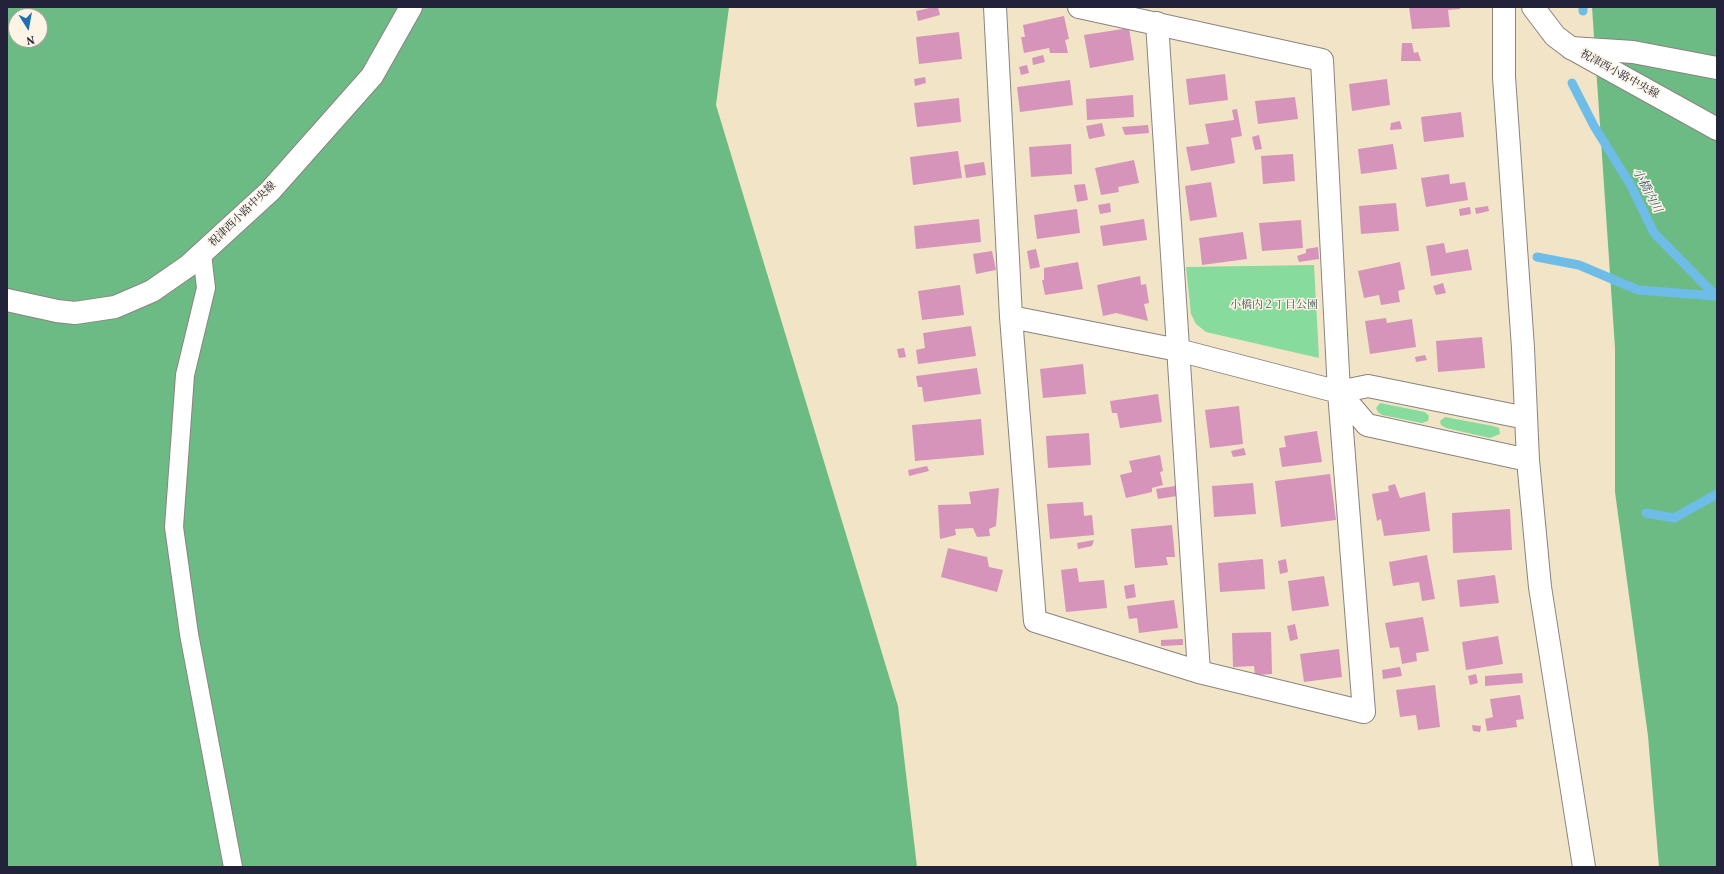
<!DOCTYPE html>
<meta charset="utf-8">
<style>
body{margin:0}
#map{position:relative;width:1724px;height:874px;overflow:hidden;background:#f2e4c6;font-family:Vollkorn,serif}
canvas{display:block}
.frame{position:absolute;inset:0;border:8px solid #22223b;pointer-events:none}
.north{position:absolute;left:8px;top:8px;width:40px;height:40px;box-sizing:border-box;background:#fcf5e5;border:1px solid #a5a1a1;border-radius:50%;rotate:169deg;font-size:11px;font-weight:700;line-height:16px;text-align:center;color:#22223b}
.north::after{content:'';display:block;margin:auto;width:14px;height:18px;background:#1f6fb2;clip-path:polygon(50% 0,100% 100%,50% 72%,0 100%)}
</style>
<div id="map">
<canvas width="1724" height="874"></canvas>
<div class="frame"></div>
<div class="north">N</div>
</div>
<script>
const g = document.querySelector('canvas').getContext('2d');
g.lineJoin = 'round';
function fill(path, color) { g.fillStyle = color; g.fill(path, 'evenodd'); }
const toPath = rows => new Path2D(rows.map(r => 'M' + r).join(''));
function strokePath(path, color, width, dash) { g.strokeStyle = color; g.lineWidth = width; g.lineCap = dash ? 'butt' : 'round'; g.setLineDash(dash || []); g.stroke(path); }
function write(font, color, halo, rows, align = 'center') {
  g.font = font + ' Vollkorn,"Noto Serif JP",serif'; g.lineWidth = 3; g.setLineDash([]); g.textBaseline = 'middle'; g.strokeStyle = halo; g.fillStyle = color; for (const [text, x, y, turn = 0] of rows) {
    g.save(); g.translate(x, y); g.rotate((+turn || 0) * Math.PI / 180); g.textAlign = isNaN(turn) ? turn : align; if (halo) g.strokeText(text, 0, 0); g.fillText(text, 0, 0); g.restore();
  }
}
const green = toPath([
 [1314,265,1319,358,1206,332,1196,324,1191,314,1186,267],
 [1380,403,1425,412,1429,416,1428,421,1422,423,1382,415,1378,412,1376,408],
 [1445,417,1493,426,1499,428,1500,434,1490,438,1446,428,1441,425,1440,421]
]);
const forest = toPath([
 [7,7,729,7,716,105,898,706,917,867,7,867],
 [16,16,40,16,40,40,16,40],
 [1592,7,1717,7,1717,867,1659,867,1648,736,1615,492,1615,348]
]);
const stream = toPath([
 [1583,11,1583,7],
 [1572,83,1594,126,1630,184,1654,233,1717,297],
 [1537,257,1579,265,1638,290,1716,296],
 [1646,513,1674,518,1717,494]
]);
const building = toPath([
 [934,7,938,7,940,15,918,21,916,11],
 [1409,7,1460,7,1460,9,1448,10,1450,27,1412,29],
 [1064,16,1069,39,1065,40,1068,53,1050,53,1049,48,1024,53,1021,37,1025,37,1023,25],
 [1129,28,1134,60,1090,68,1084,35],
 [959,32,962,59,919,64,916,37],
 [1402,43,1412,43,1414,53,1418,52,1421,61,1401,61],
 [1043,55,1045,62,1033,65,1032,58],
 [1027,65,1029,73,1021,75,1019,67],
 [1225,74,1228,100,1189,105,1186,79],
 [925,77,926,83,915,86,914,79],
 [1387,79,1390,105,1352,111,1349,84],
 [1070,80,1073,105,1020,112,1017,87],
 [1133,95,1134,117,1087,120,1086,99],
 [1295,97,1298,119,1258,124,1255,101],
 [959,98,961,122,917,127,914,103],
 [1237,109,1242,136,1231,138,1235,163,1191,171,1186,147,1209,144,1205,124,1234,120,1232,110],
 [1461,112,1464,137,1424,142,1421,117],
 [1400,121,1402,129,1390,130,1391,123],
 [1102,123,1105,136,1089,139,1086,126],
 [1148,125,1149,133,1125,135,1122,127],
 [1259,135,1262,149,1255,150,1252,137],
 [1071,144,1072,174,1031,177,1029,147],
 [1393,144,1397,169,1361,174,1358,149],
 [958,151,962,178,913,185,910,157],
 [1293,154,1295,181,1263,184,1261,156],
 [1134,160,1139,183,1118,187,1119,192,1101,195,1095,168],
 [984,162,986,175,966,178,964,165],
 [1449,174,1450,184,1465,182,1468,200,1426,207,1421,178],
 [1211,182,1217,217,1190,221,1185,186],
 [1085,184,1088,200,1077,202,1074,185],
 [1110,203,1111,212,1100,214,1098,205],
 [1396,203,1399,231,1361,234,1359,206],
 [1488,206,1489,211,1476,214,1475,208],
 [1470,207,1471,214,1460,216,1459,209],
 [1077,209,1080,233,1037,239,1034,215],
 [979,219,981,242,916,249,914,226],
 [1144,219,1147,240,1103,246,1100,226],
 [1301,220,1303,248,1262,251,1259,223],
 [1243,232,1247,259,1202,265,1199,238],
 [1444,243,1446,253,1468,249,1472,270,1431,276,1426,246],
 [1318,247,1319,259,1299,262,1297,256,1306,253,1306,249],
 [1036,249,1040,267,1030,269,1027,251],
 [992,251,996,270,976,274,973,254],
 [1078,262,1083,289,1045,295,1042,280,1044,280,1044,268],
 [1400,262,1405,289,1398,291,1400,302,1381,305,1379,295,1364,298,1358,271],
 [1140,276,1141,285,1146,284,1149,303,1144,304,1148,321,1116,313,1103,316,1097,285],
 [1443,283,1446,293,1436,295,1433,286],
 [960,285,964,315,922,320,918,291],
 [1386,318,1387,323,1412,319,1416,347,1370,354,1365,321],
 [971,326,976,356,918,364,916,350,925,348,923,333],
 [1482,337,1485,368,1438,372,1436,341],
 [904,348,906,357,899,358,897,349],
 [1425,355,1427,360,1416,362,1415,357],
 [1083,364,1086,394,1043,398,1040,369],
 [977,368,981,394,924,402,922,387,918,387,916,376],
 [1158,394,1162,422,1120,428,1117,413,1112,413,1110,401],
 [1239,406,1243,444,1210,448,1205,410],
 [981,419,984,455,915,461,912,425],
 [1317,431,1322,462,1282,467,1279,448,1286,447,1284,436],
 [1089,433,1091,465,1048,468,1046,436],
 [1244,448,1246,455,1233,457,1231,451],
 [1160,455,1163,471,1160,472,1163,485,1152,488,1152,492,1126,498,1120,475,1132,472,1129,461],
 [927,466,929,471,909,476,908,470],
 [1330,474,1336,520,1281,527,1275,481],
 [1253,483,1256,514,1214,517,1212,486],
 [1395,484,1400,498,1425,492,1430,531,1384,536,1381,519,1377,521,1372,494,1389,491,1388,486],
 [1175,486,1177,496,1158,499,1156,489],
 [999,488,996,526,989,529,990,536,977,537,973,528,955,529,956,535,940,539,938,505,971,504,969,492],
 [1083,502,1084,516,1092,515,1094,535,1050,539,1047,504],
 [1510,509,1512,550,1453,553,1452,513],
 [1172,525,1175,557,1166,557,1168,565,1135,568,1131,529],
 [1094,540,1092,546,1078,549,1077,543],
 [948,548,987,557,989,567,1003,570,997,592,941,577],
 [1427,555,1435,599,1422,601,1419,582,1393,586,1389,562],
 [1263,559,1265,589,1220,592,1218,563],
 [1286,559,1288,572,1280,574,1278,561],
 [1077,568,1079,582,1104,580,1107,608,1066,612,1061,570],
 [1495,575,1499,603,1460,607,1457,580],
 [1324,576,1329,606,1292,611,1288,581],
 [1134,584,1136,597,1126,599,1124,586],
 [1174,600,1178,628,1139,633,1137,618,1129,619,1127,606],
 [1423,617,1429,651,1416,653,1417,661,1402,664,1399,647,1390,648,1385,623],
 [1295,624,1298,639,1290,641,1287,626],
 [1271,632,1272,674,1255,675,1254,666,1233,667,1232,633],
 [1498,636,1503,664,1466,670,1462,642],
 [1183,639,1183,645,1161,646,1161,640],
 [1339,649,1342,677,1304,682,1300,654],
 [1400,667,1402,676,1383,679,1382,670],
 [1522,673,1523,683,1485,686,1485,676],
 [1476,674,1478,683,1470,685,1468,676],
 [1435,685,1440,727,1418,730,1416,715,1400,717,1396,690],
 [1520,695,1524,719,1516,720,1517,727,1487,731,1485,719,1493,717,1490,699],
 [1472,725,1481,726,1480,732,1473,731]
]);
const lane = toPath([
 [202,254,206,288,185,375,174,527,189,634,233,867]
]);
const street = toPath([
 [995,7,1011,317,1035,621,1199,672,1364,712,1339,392,1322,60,1079,7],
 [1504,7,1504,77,1523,348,1528,460,1540,587,1584,867],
 [1157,23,1199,672],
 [1571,48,1633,52,1717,68],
 [1011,317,1178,350,1339,392,1367,425,1528,460],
 [1339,392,1368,386,1526,418]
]);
const secondary = toPath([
 [1533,7,1555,36,1571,48,1717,129],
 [7,300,57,311,75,313,115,307,152,291,188,266,270,191,372,76,411,7]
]);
const streetNames = [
 ["祝津西小路中央線",1619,75,29],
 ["祝津西小路中央線",243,215,-44]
];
const parkNames = [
 ["小橋内２丁目公園",1274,306]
];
const waterNames = [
 ["小橋内川",1646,191,62]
];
fill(green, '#87db9d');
fill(forest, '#6dbb84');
strokePath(stream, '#6dbde8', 9);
fill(building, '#d694ba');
strokePath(lane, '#8a8380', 20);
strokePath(street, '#8a8380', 24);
strokePath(secondary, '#8a8380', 24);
strokePath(lane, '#fff', 18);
strokePath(street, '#fff', 22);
strokePath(secondary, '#fff', 22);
write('11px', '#22223b', '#fcf5e5', streetNames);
write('11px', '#405a58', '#fcf5e5', parkNames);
write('italic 12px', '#3c5878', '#fcf5e5', waterNames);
</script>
